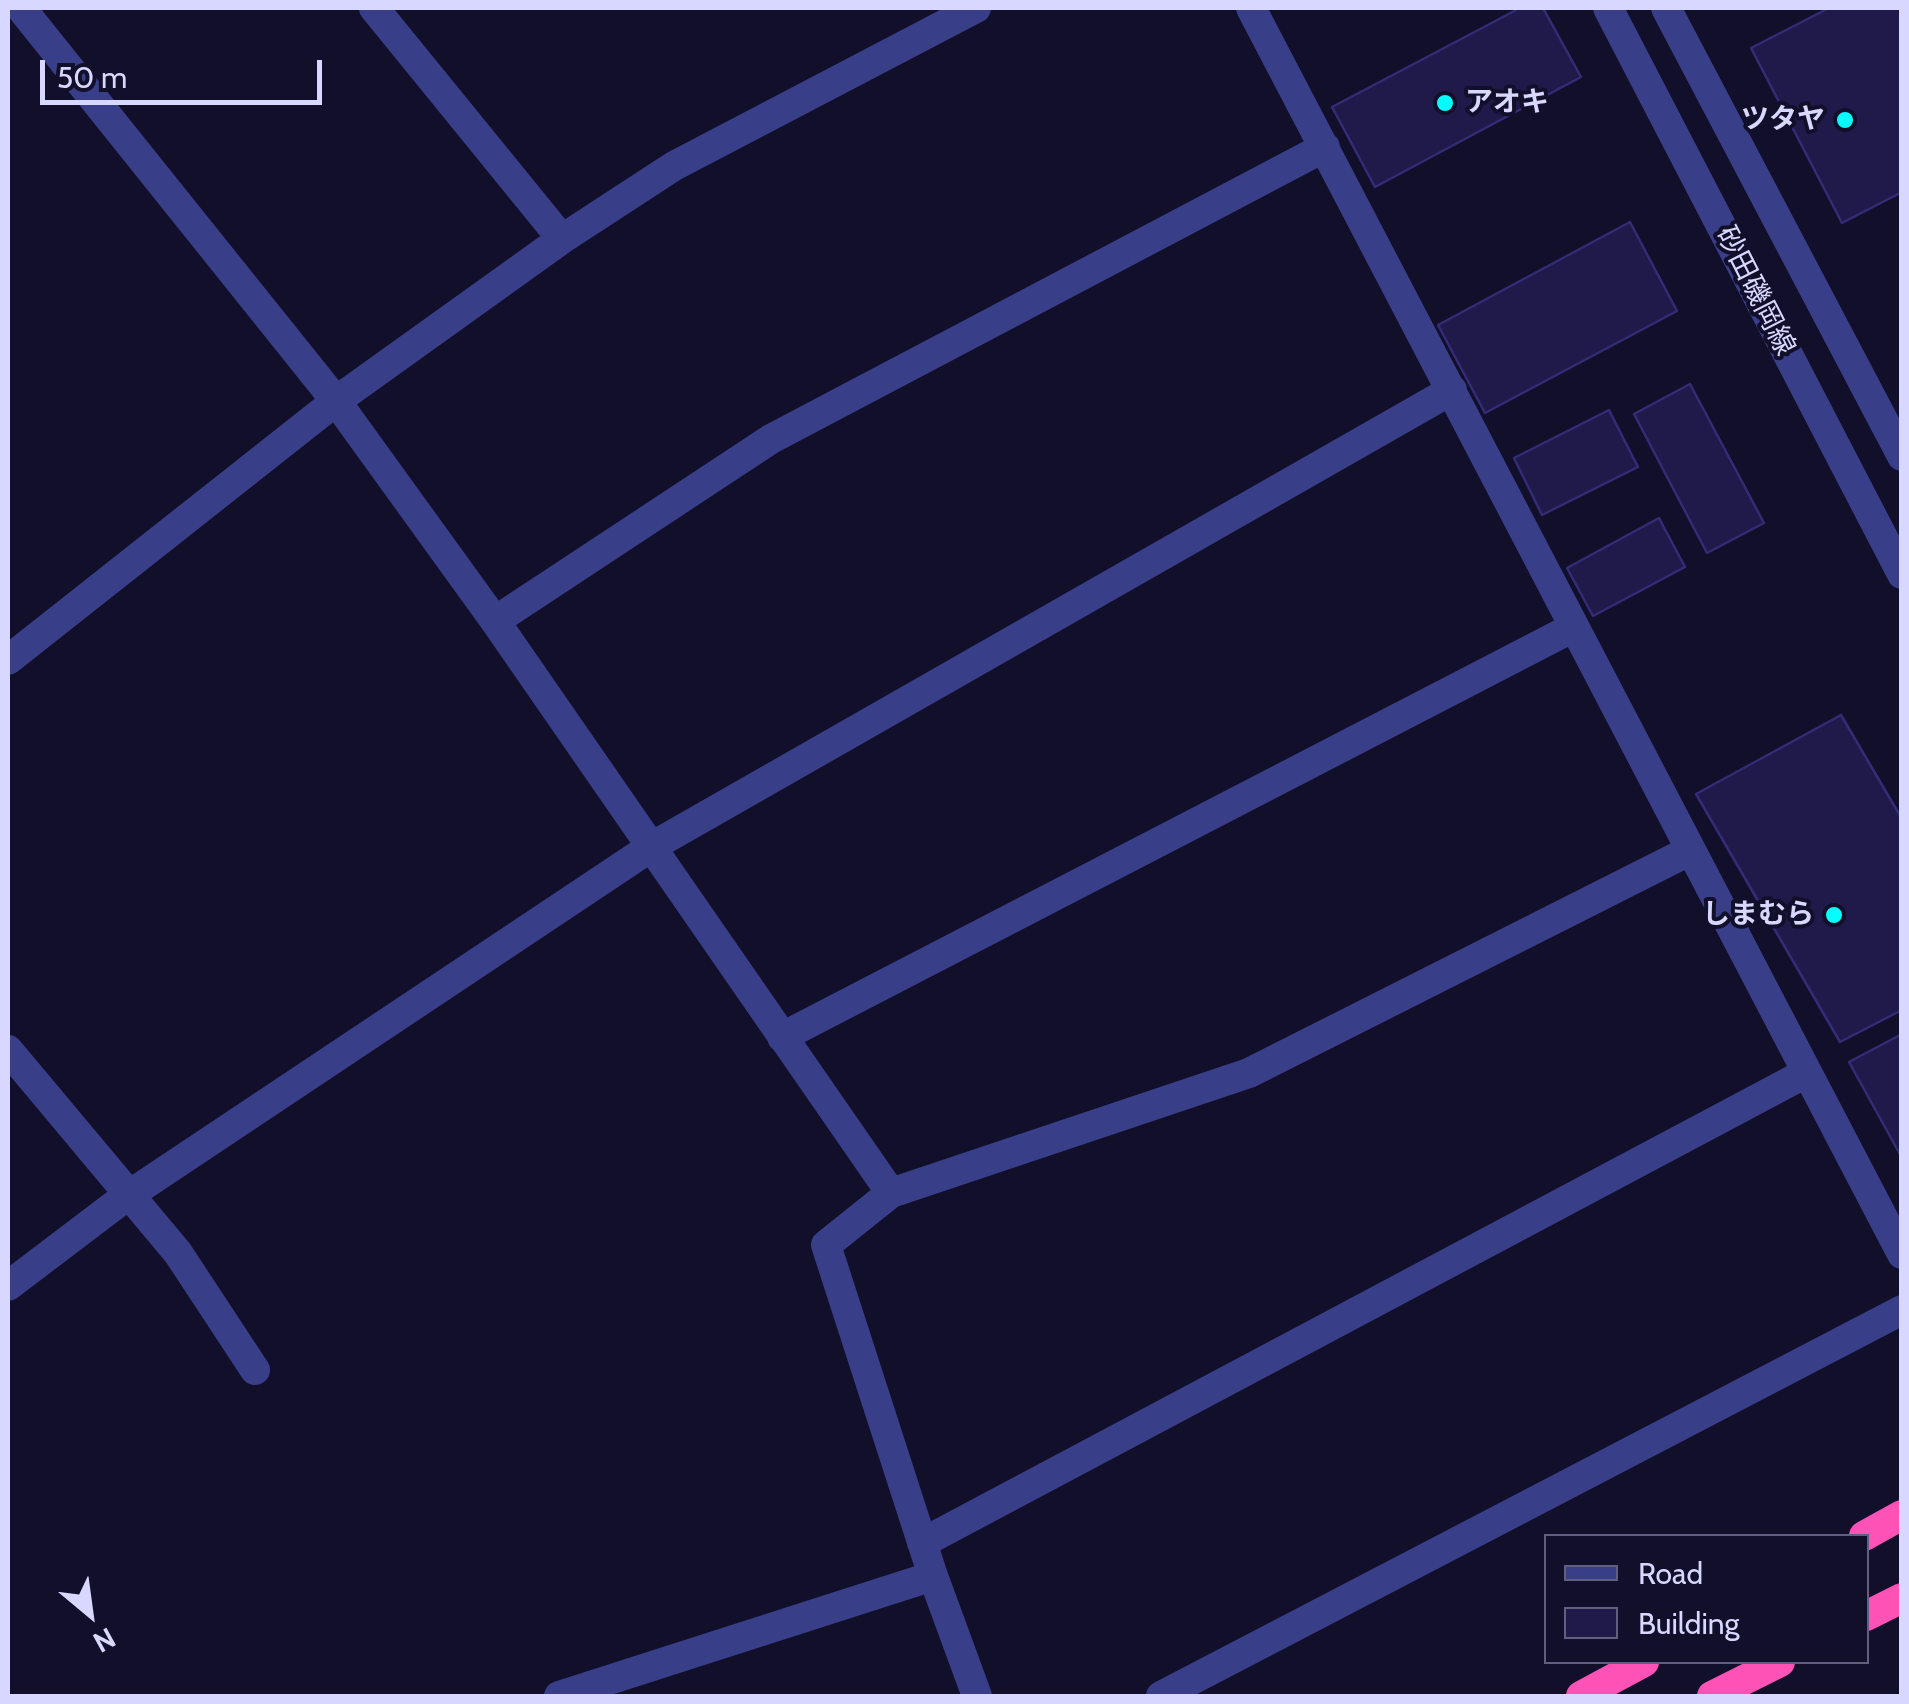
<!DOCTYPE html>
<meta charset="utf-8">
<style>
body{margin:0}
#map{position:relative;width:1909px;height:1704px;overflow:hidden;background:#110f29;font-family:Cabin,sans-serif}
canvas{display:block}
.frame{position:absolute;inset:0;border:10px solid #d7d7ff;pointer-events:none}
.legend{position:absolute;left:1544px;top:1534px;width:325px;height:130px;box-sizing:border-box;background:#110f29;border:2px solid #605f7f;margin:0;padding:12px 18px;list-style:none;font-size:30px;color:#d7d7ff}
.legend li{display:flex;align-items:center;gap:20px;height:50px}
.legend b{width:50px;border:2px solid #605f7f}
.north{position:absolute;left:40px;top:1564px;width:100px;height:100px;-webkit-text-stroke:8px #110f29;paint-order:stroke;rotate:151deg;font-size:28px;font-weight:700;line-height:40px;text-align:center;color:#d7d7ff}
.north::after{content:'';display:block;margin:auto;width:35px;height:45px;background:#d7d7ff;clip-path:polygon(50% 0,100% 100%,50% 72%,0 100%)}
.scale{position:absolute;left:40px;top:60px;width:282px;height:45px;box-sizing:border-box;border:5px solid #d7d7ff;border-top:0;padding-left:12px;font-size:30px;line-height:35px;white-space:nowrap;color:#d7d7ff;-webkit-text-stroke:8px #110f29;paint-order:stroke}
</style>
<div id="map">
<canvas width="1909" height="1704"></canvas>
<div class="frame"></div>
<ul class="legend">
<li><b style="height:12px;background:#393e89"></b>Road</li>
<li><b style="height:28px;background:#1f1a4a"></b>Building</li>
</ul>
<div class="north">N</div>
<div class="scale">50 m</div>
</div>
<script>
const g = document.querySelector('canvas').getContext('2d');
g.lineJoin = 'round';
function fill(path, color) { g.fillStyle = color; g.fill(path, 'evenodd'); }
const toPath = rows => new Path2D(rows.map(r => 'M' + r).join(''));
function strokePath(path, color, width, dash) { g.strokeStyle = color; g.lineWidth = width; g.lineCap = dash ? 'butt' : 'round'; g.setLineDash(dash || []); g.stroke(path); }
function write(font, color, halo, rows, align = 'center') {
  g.font = font + ' Cabin,"Noto Sans JP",sans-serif'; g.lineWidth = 8; g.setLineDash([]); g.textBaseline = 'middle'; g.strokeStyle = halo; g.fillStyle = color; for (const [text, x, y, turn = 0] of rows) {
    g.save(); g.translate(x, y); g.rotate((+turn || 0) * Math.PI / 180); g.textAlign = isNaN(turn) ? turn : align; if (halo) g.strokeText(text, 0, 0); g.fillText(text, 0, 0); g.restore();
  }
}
const building = toPath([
 [1520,8,1543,8,1581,77,1375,187,1332,107,1520,8],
 [1829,8,1902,8,1902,192,1842,223,1751,48,1829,8],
 [1630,222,1677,311,1485,413,1438,325,1630,222],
 [1690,384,1764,523,1707,553,1634,414,1690,384],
 [1609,410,1638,467,1542,515,1514,458,1609,410],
 [1659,518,1685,567,1593,616,1567,568,1659,518],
 [1841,715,1902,819,1902,1010,1840,1042,1696,794,1841,715],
 [1902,1034,1902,1158,1849,1062,1902,1034]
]);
const minor = toPath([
 [21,8,336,401,495,621,891,1193],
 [374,8,562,239],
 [1251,8,1902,1254],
 [1608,8,1902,574],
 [1666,8,1902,456],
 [495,621,771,439,1325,147],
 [8,660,336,401,562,239,674,166,976,8],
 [782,1037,1574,627],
 [8,1050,178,1253,255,1370],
 [8,1286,120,1201,651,847,1452,390],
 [922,1543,1806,1073],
 [559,1696,933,1576],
 [977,1696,933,1576,826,1245,891,1193,1249,1073,1691,850],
 [1161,1696,1902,1310]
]);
const highway = toPath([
 [1864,1536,1902,1515],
 [1866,1616,1902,1598],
 [1581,1696,1644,1662],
 [1712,1696,1780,1662]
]);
const markers = [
 [1445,103,10,"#03fffd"],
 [1845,120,10,"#03fffd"],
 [1834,915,10,"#03fffd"]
];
const poiNames = [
 ["アオキ",1465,103,"left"],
 ["ツタヤ",1825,120],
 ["しまむら",1814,915]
];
const streetNames = [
 ["砂田磯岡線",1755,291,63]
];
fill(building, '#1f1a4a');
strokePath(building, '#332c77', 2.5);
strokePath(minor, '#393e89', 30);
strokePath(highway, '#ff52b7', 30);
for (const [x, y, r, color] of markers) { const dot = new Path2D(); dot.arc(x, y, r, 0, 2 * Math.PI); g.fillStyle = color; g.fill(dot); strokePath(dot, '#110f29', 4); }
write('bold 28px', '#d7d7ff', '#110f29', poiNames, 'right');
write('28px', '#d7d7ff', '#110f29', streetNames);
</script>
